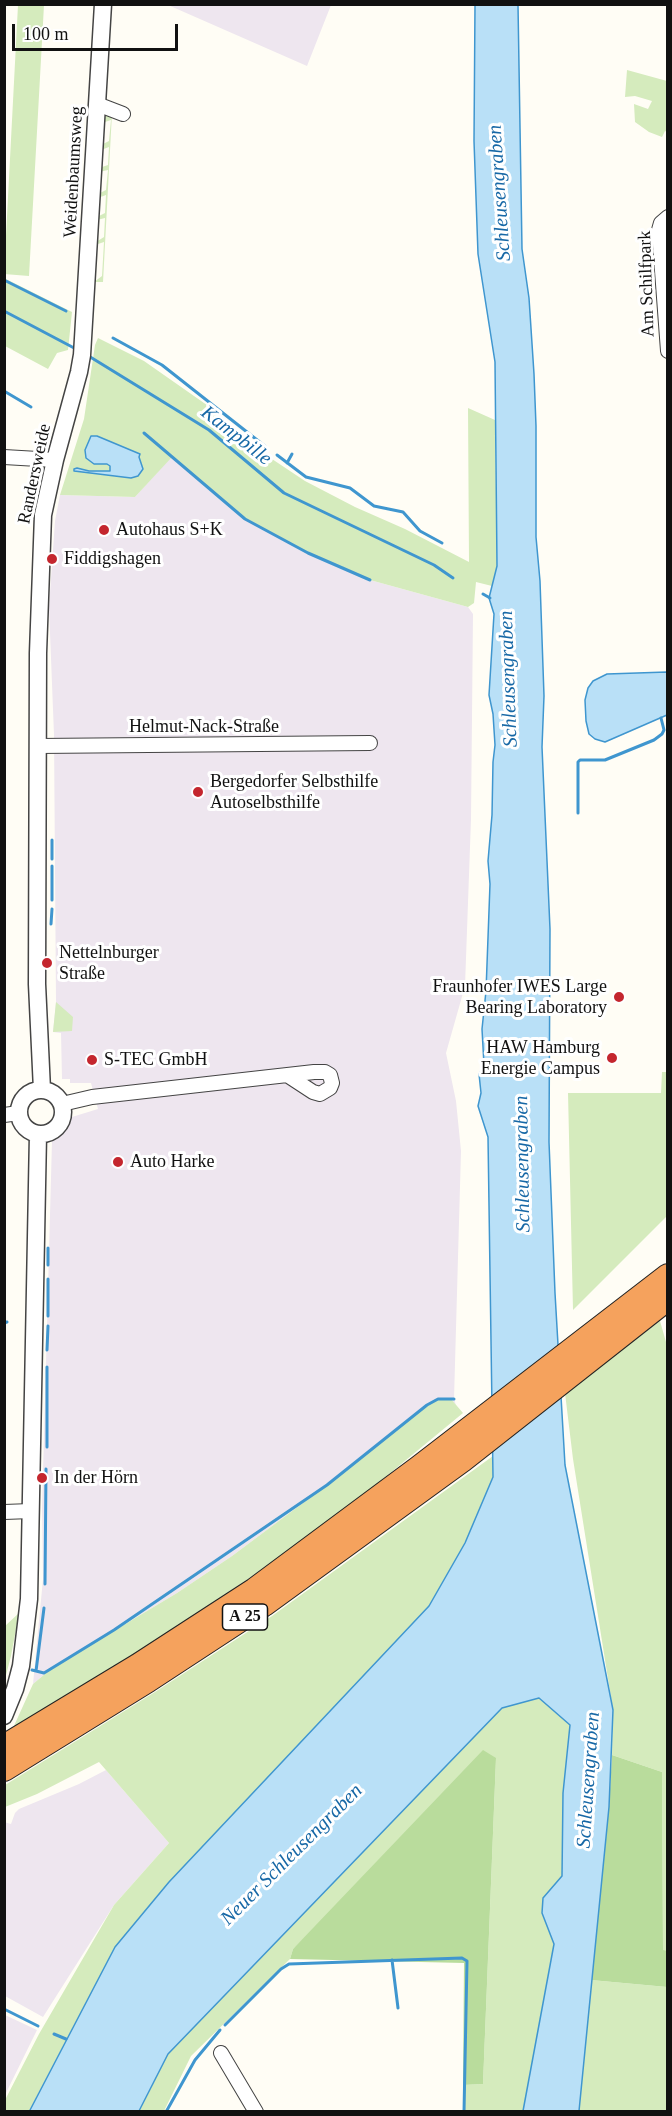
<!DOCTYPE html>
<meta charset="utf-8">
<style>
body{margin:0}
#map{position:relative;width:672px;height:2116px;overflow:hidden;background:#fffdf5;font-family:"Times New Roman",serif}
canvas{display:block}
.frame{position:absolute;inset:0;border:6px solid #111;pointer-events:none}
.scale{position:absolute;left:12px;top:24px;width:166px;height:27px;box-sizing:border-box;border:3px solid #111;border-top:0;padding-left:8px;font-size:18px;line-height:21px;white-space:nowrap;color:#111;-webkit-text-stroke:4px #fff;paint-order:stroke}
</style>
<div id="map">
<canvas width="672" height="2116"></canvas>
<div class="frame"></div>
<div class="scale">100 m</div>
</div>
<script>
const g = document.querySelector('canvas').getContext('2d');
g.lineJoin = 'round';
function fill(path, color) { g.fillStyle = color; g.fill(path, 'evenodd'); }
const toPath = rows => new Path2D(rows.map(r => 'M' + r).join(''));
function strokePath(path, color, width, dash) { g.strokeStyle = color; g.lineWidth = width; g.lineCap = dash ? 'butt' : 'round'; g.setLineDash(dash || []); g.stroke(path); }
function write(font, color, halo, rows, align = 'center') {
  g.font = font + ' "Times New Roman",serif'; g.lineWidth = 6; g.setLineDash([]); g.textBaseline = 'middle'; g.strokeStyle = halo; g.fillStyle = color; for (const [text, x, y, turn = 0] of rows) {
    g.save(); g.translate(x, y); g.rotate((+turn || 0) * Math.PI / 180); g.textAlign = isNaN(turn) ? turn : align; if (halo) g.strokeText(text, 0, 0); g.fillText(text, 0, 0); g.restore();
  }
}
const industrial = toPath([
 [168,5,331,5,307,66],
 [171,457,245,519,308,553,370,580,468,607,473,614,471,819,465,986,446,1053,456,1101,461,1151,454,1399,456,1405,451,1399,427,1405,327,1485,232,1556,177,1593,52,1668,33,1684,43,1579,42,1509,52,1141,72,1117,98,1109,91,1083,70,1083,70,1079,62,1079,61,1033,53,1032,56,1002,54,735,49,607,55,521,60,495,135,497],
 [106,1770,169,1843,114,1905,43,2017,5,1996,4,1822,11,1824,15,1813,19,1809,79,1784],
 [5,2015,37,2030,5,2095]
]);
const green = toPath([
 [18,5,44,5,29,276,4,274],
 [627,70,667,81,667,132,665,131,662,137,649,132,635,122,634,104,648,109,652,101,635,96,625,97],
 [112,113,103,282,94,282,102,276,104,242,95,245,96,242,104,237,105,218,97,220,97,217,105,213,106,195,98,198,98,194,106,190,108,170,99,172,99,168,108,165,109,147,101,150,101,145,109,141,111,120,102,123,102,118],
 [4,278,72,312,68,350,57,353,48,369,5,346],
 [98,338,144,361,214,410,263,453,305,481,355,507,405,529,469,562,468,408,495,420,497,566,492,586,476,582,474,603,468,607,370,580,308,553,245,519,172,457,135,497,60,495,84,419,95,345],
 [97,436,139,457,143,469,138,476,131,478,75,471,77,468,89,471,110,471,110,466,105,463],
 [56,1002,73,1017,72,1031,53,1032],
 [662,1072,668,1072,667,1216,573,1310,568,1093,661,1093],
 [660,1321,668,1349,667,1951,663,1951,662,1772,612,1755,613,1710,573,1459,565,1393],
 [438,1399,451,1399,463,1413,349,1507,248,1579,132,1656,13,1728,33,1684,52,1668,177,1593,232,1556,327,1485,427,1405],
 [493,1456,493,1477,465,1543,429,1606,169,1882,115,1947,29,2111,5,2111,4,2102,39,2034,114,1905,169,1843,99,1762,37,1794,5,1807,5,1785,155,1692,272,1616],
 [19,1613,11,1656,5,1679,5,1626],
 [539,1698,570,1725,563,1793,562,1876,543,1899,542,1914,554,1943,523,2111,463,2111,463,2085,483,2084,496,1758,293,1949,290,1959,191,2056,164,2111,139,2112,168,2054,502,1708],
 [591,1980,667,1987,667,2111,579,2112]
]);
const forest = toPath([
 [483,1750,496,1758,483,2084,463,2085,464,1963,290,1959,293,1949],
 [612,1755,662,1772,663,1950,667,1951,667,1987,591,1980,609,1807]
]);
const water = toPath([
 [475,5,518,5,522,249,529,298,534,374,536,426,536,537,540,581,544,696,542,747,550,929,549,1142,555,1293,565,1465,613,1710,609,1807,579,2111,523,2111,554,1944,542,1913,543,1898,562,1876,563,1793,570,1725,539,1698,502,1708,168,2054,139,2111,29,2112,115,1947,169,1882,429,1606,465,1543,493,1477,488,1137,478,1106,481,1093,479,1074,484,1065,482,1029,486,991,490,884,488,861,492,815,493,762,495,745,493,714,489,695,494,614,489,598,497,566,495,362,478,254,474,141,475,5],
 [91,436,97,436,140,454,139,457,143,469,138,476,131,478,74,471,74,469,77,468,89,471,110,471,110,466,107,464,94,464,86,458,85,450,91,436],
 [667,672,667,715,605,742,595,739,589,734,586,721,585,700,588,688,593,681,607,674,667,672]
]);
const stream = toPath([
 [4,280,66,311],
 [4,311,76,349],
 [113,338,162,365,266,447],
 [87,355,209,430,284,493,434,565,453,578],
 [4,391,31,407],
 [144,433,245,519,308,553,370,580],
 [277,455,306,477,350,488,374,506,403,512,420,531,442,543],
 [287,463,292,454],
 [483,594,490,598],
 [578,813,578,762,580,760,605,760,654,740,662,734,664,730,661,718],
 [52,859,52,840],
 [52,866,52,900],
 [51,924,52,909],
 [48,1265,48,1248],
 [48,1279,48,1316],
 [4,1323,7,1322],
 [47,1350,48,1326],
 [47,1447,47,1367],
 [45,1584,46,1469],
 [32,1670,44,1673,114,1630,327,1485,427,1405,438,1399,454,1399],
 [36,1671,44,1608],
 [392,1960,398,2008],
 [4,2009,38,2026],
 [225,2025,281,1969,289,1964,462,1958,467,1961,464,2112],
 [54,2034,66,2039],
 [166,2112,195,2060,220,2030]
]);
const minor = toPath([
 [97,104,123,114],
 [668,217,661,223,659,230,668,351],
 [4,457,55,460],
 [38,746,370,743],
 [62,1104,92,1097,314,1072,325,1072,330,1075,332,1083,330,1088,320,1094,313,1092,287,1075],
 [4,1115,19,1113],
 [4,1512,31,1511],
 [221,2053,256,2112]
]);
const tertiary = toPath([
 [42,1090,37,984,38,653,43,515,55,460,79,372,82,355,103,4],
 '19 1112a22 22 0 1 1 44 0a22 22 0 1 1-44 0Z',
 [4,1716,15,1689,21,1666,29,1599,38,1134]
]);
const motorway = toPath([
 [4,1747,138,1666,255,1590,419,1468,668,1276],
 [4,1769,148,1680,264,1604,462,1460,668,1298]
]);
const markers = [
 [104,530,6,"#c4262e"],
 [52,559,6,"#c4262e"],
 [198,792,6,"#c4262e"],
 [47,963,6,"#c4262e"],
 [619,997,6,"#c4262e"],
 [612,1058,6,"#c4262e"],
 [92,1060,6,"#c4262e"],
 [118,1162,6,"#c4262e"],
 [42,1478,6,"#c4262e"]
];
const shields = [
 [245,1617,45]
];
const shieldNames = [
 ["A 25",245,1617]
];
const streetNames = [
 ["Weidenbaumsweg",74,172,-87],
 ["Am Schilfpark",647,284,-92],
 ["Randersweide",35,474,-78],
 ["Helmut-Nack-Straße",204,727]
];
const poiNames = [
 ["Autohaus S+K",116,530],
 ["Fiddigshagen",64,559],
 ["Bergedorfer Selbsthilfe",210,782],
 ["Autoselbsthilfe",210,803],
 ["Nettelnburger",59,953],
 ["Straße",59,974],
 ["Fraunhofer IWES Large",607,987,"right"],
 ["Bearing Laboratory",607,1008,"right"],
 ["HAW Hamburg",600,1048,"right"],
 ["Energie Campus",600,1069,"right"],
 ["S-TEC GmbH",104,1060],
 ["Auto Harke",130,1162],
 ["In der Hörn",54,1478]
];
const waterNames = [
 ["Schleusengraben",500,193,-94],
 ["Kampbille",236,436,38],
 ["Schleusengraben",509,679,-92],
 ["Schleusengraben",523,1164,-91],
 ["Schleusengraben",589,1780,-86],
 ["Neuer Schleusengraben",292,1855,-45]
];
fill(industrial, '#eee6ef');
fill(green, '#d5ebbd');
fill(forest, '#b9dc9c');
fill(water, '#b9e0f7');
strokePath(water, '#3f96cf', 1.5);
strokePath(stream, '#3f96cf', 3);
strokePath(minor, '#444', 16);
strokePath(tertiary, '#444', 19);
strokePath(motorway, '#222', 26);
strokePath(minor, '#fff', 14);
strokePath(tertiary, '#fff', 16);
strokePath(motorway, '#f5a25d', 24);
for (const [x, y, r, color] of markers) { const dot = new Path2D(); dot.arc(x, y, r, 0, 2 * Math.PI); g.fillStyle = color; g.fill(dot); strokePath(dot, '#fff', 2); }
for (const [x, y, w] of shields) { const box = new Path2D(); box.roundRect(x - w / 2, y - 13, w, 26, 4.5); g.fillStyle = '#fff'; g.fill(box); strokePath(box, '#111', 1.5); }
write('bold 16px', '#111', null, shieldNames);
write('18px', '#111', '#fff', streetNames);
write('18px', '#111', '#fff', poiNames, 'left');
write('italic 20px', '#1768a6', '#fff', waterNames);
</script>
